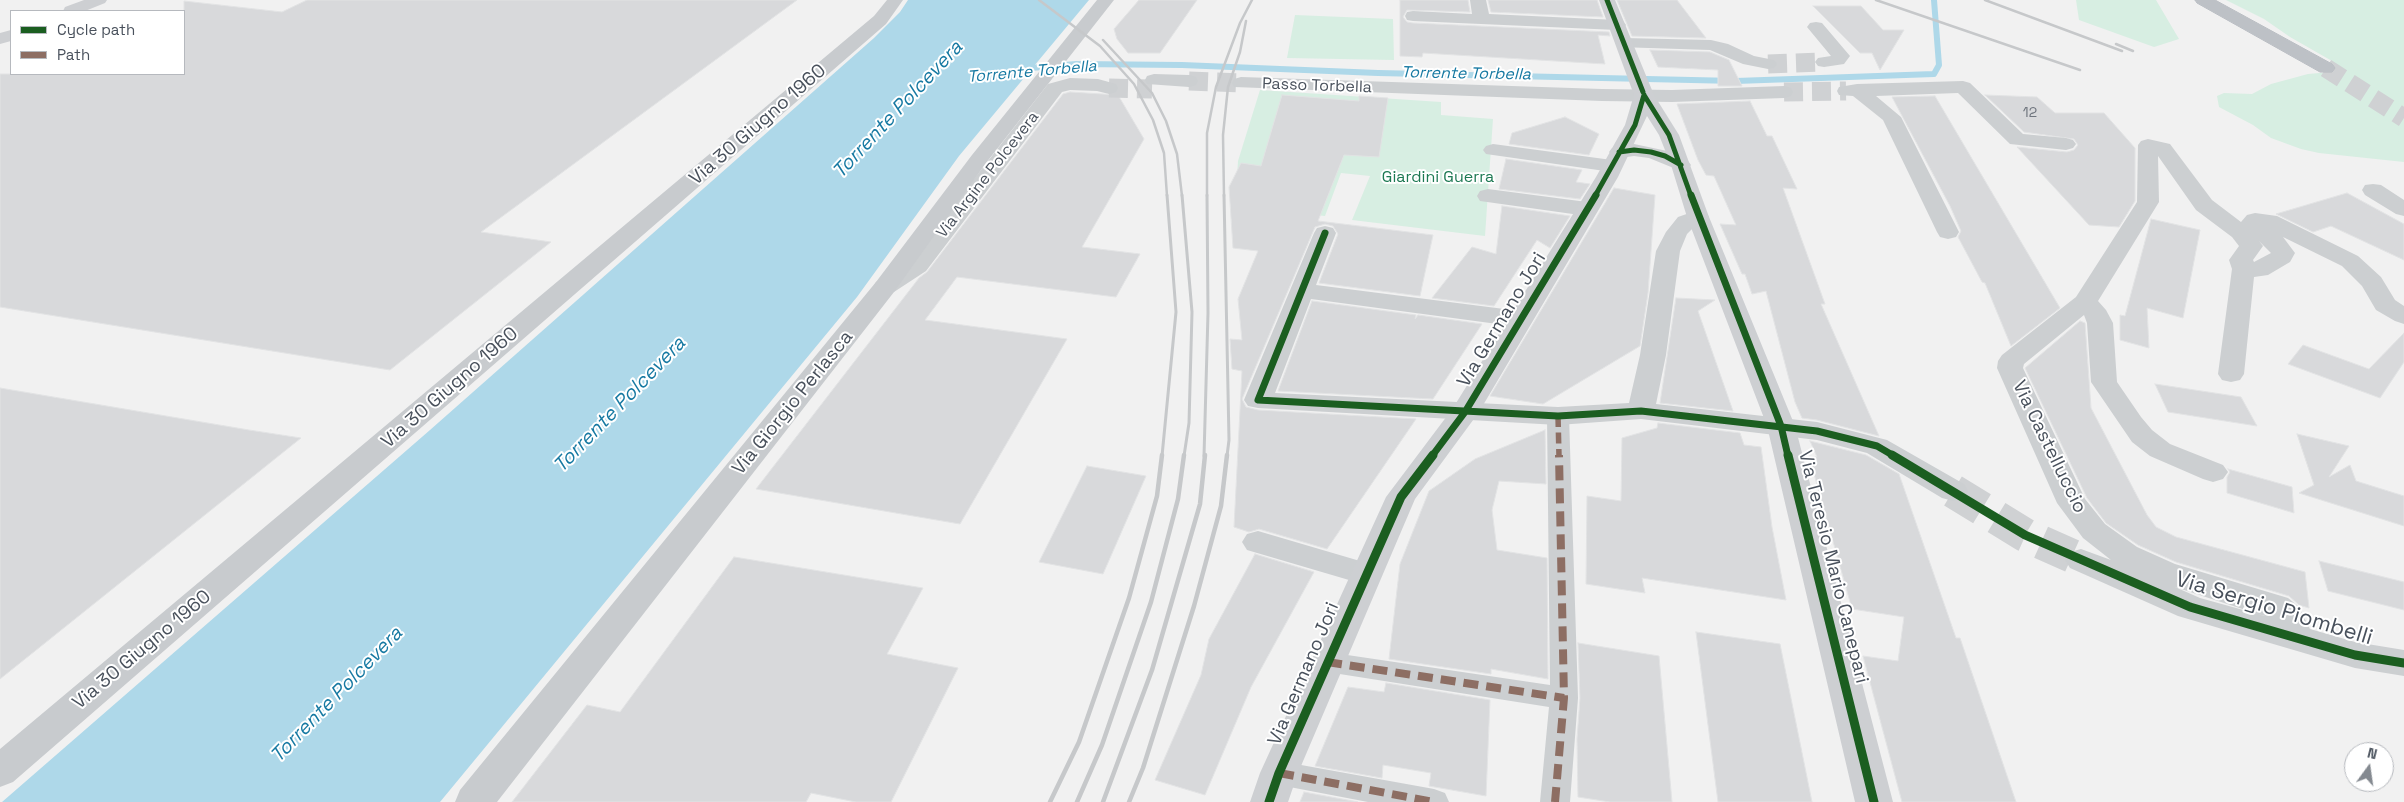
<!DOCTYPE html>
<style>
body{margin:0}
#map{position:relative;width:2404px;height:802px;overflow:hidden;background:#f1f1f1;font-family:"Space Grotesk",sans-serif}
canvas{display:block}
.legend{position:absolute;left:10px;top:10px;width:175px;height:65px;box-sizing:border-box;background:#fff;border:1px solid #b6b9be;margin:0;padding:6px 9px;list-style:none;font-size:15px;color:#49515c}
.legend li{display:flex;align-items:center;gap:10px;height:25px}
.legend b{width:25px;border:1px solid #b6b9be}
.north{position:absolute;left:2344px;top:742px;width:50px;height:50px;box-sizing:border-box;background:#fff;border:1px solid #b6b9be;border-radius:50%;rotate:14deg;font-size:14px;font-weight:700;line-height:20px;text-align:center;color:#49515c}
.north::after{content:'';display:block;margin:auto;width:18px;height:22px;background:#848990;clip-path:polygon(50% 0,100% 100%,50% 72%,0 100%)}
</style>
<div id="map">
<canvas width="2404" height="802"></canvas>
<ul class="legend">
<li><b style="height:6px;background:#1b5e20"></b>Cycle path</li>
<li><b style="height:6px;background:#8d6e63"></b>Path</li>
</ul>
<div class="north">N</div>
</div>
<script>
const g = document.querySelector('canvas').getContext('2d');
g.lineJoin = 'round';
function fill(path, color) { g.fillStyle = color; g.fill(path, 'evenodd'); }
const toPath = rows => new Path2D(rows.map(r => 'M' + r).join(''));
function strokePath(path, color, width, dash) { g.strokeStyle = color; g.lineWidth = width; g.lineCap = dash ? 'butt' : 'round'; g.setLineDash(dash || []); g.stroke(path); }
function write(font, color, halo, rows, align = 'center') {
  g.font = font + ' "Space Grotesk",sans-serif'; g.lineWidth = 4; g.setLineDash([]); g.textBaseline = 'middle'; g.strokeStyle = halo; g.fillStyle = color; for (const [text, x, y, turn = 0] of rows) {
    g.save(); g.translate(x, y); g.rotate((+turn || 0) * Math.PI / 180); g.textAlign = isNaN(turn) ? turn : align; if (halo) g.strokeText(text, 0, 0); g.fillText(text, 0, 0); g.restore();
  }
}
const green = toPath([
 [2076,0,2156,0,2179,39,2154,47,2079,20],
 [2226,0,2404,0,2404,162,2319,153,2301,149,2271,138,2253,125,2219,107,2217,96,2224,93,2252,94,2271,84,2308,74,2342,71,2332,61,2290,37,2264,19],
 [1295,15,1393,19,1394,60,1287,58],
 [1260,90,1441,102,1441,115,1493,119,1485,236,1352,220,1370,176,1341,173,1325,216,1235,207,1238,161]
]);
const water = toPath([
 [908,0,1089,0,959,156,857,297,440,802,2,802,430,430,874,38,900,12]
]);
const stream = toPath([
 [1020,69,1076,64,1182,65,1378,73,1736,81,1934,74,1939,65,1934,0]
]);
const building = toPath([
 [307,0,797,0,481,232,551,242,390,370,0,307,0,74,184,74,184,1,282,12,307,0],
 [1139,0,1197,0,1160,53,1128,53,1117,39,1114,29,1139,0],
 [1400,0,1468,0,1470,12,1407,10,1403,17,1407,22,1413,23,1609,32,1610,36,1598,35,1605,64,1423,53,1422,57,1400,56,1400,0],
 [1488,0,1597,0,1603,17,1491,12,1488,0],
 [1617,0,1677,0,1706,38,1632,36,1617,0],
 [1813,6,1861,6,1883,30,1904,30,1880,70,1872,53,1860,53,1813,6],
 [1650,50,1710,52,1729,60,1742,86,1718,86,1718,70,1658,67,1650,50],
 [1070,92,1118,95,1144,139,1082,247,1140,254,1116,297,957,277,925,320,1067,339,960,524,756,489,919,278,927,272,1063,94,1070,92],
 [1282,95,1359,101,1359,96,1388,98,1379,157,1344,155,1318,221,1433,235,1420,296,1319,283,1338,234,1333,226,1325,224,1315,227,1242,399,1246,407,1258,410,1416,419,1327,549,1259,529,1249,532,1234,527,1242,371,1232,369,1230,339,1242,340,1238,299,1258,251,1233,248,1229,187,1241,163,1261,166,1282,95],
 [1985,95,2037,97,2055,113,2104,113,2135,148,2135,201,2119,227,2089,225,2017,147,2067,152,2074,150,2078,145,2074,139,2024,132,1985,95],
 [1935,96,2060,308,2011,346,1985,283,1982,282,1958,237,1961,231,1950,206,1892,97,1935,96],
 [1750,101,1767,136,1772,136,1797,189,1783,188,1825,304,1821,304,1879,436,1817,420,1802,418,1795,402,1766,291,1752,294,1745,274,1742,274,1720,224,1736,225,1714,176,1706,175,1698,160,1677,104,1750,101],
 [1565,117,1599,134,1589,155,1509,144,1512,133,1565,117],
 [1506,159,1582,170,1576,182,1590,184,1580,199,1499,189,1506,159],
 [1614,188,1655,195,1648,293,1640,346,1543,404,1490,396,1614,188],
 [2347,193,2404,224,2404,260,2331,226,2313,232,2276,214,2347,193],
 [1502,206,1570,216,1550,248,1537,240,1494,306,1432,298,1472,247,1496,254,1502,206],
 [2151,219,2200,230,2183,318,2147,308,2149,348,2120,340,2120,315,2125,316,2151,219],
 [1676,298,1715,300,1698,311,1733,411,1660,403,1676,298],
 [1312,301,1416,315,1415,319,1418,315,1482,324,1433,399,1278,391,1312,301],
 [2080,321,2085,323,2091,408,2147,515,2156,527,2176,537,2305,572,2309,608,2299,605,2289,596,2176,562,2138,545,2106,523,2087,498,2025,368,2080,321],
 [2404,333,2404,362,2380,398,2288,364,2303,345,2369,369,2404,333],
 [2155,384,2241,397,2257,426,2168,412,2155,384],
 [0,388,249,430,301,438,0,679,0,388],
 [1658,423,1740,433,1744,445,1761,447,1772,527,1786,600,1642,578,1645,593,1586,584,1587,496,1621,501,1622,438,1657,428,1658,423],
 [1545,430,1546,484,1499,481,1492,510,1497,550,1547,558,1548,679,1491,669,1491,674,1389,659,1400,564,1429,491,1475,459,1545,430],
 [2297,434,2349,446,2329,477,2350,465,2356,481,2404,496,2404,526,2299,493,2314,485,2297,434],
 [1810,441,1866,455,1899,474,1956,638,1960,638,2016,802,1902,802,1863,656,1898,661,1904,617,1852,609,1809,456,1817,457,1810,441],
 [1087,466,1146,476,1103,574,1039,562,1087,466],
 [2228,469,2292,487,2294,513,2227,493,2227,477,2230,472,2228,469],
 [1255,554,1314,572,1251,687,1205,795,1155,780,1201,675,1209,639,1255,554],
 [734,557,923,588,887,654,958,668,891,802,856,802,811,793,806,802,512,802,587,705,620,712,734,557],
 [2319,561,2404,582,2404,610,2328,591,2319,561],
 [1696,632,1780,644,1812,802,1718,802,1696,632],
 [1578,643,1659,656,1672,802,1610,802,1578,797,1577,739,1580,698,1578,643],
 [1386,683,1490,700,1486,796,1429,786,1431,773,1383,765,1382,778,1315,766,1348,687,1384,692,1386,683],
 [1304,792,1358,802,1300,802,1304,792]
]);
const minorTunnelFar1 = toPath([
 [1768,64,1824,62],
 [1189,81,1241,83],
 [1109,88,1152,89],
 [1784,92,1846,91]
]);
const minorTunnel = toPath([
 [1953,491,2025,535,2081,560]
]);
const motorwayTunnel = toPath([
 [2326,68,2404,118]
]);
const pedestrian = toPath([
 [1558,409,1566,411,1569,416,1578,698,1570,802,1540,802,1549,707,1327,672,1318,669,1314,662,1318,655,1327,652,1550,685,1547,416,1550,411,1558,409],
 [1279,761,1434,789,1445,793,1449,802,1368,802,1279,785,1269,782,1264,773,1269,764,1279,761]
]);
const minor = toPath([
 [1470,0,1486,0,1489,14,1617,20,1623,21,1626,25,1623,29,1617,30,1413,21,1407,20,1405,16,1407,12,1413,11,1472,14,1470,0],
 [1816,22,1822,23,1850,56,1844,64,1824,67,1818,66,1815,62,1818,58,1831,56,1807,27,1810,23,1816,22],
 [1624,38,1711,40,1728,44,1754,56,1774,60,1777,64,1774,68,1768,69,1743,64,1710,50,1618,47,1615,43,1618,39,1624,38],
 [1154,74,1189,75,1196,77,1198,81,1196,85,1189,87,1147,84,1145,80,1147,76,1154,74],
 [1241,77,1602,89,1672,90,1784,86,1791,88,1793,92,1791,96,1784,98,1672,102,1602,101,1234,87,1232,83,1234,79,1241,77],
 [1070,78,1098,79,1116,84,1118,88,1116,92,1109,94,1097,91,1070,90,1062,92,926,271,894,292,885,294,876,292,873,287,876,282,910,261,1048,84,1070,78],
 [1963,81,1970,83,2023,134,2066,138,2073,140,2076,144,2073,148,2066,150,2010,144,1958,93,1876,96,1901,117,1959,232,1956,237,1948,239,1940,237,1937,232,1883,120,1853,96,1839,95,1837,91,1839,87,1857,84,1963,81],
 [2148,139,2170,144,2212,200,2241,222,2247,215,2255,213,2277,216,2358,256,2381,277,2395,300,2404,306,2404,324,2395,321,2376,310,2362,286,2342,266,2283,237,2295,253,2290,262,2268,275,2254,277,2244,374,2240,380,2231,382,2222,380,2218,374,2232,269,2229,260,2239,246,2232,237,2196,210,2158,156,2159,202,2098,301,2106,310,2113,323,2117,382,2141,417,2152,430,2170,444,2223,465,2228,472,2223,479,2213,482,2203,479,2150,456,2132,442,2091,382,2087,323,2084,315,2024,364,2023,368,2085,499,2105,524,2137,547,2175,564,2288,598,2298,606,2310,629,2355,642,2404,650,2404,676,2355,668,2178,616,2070,568,2065,560,2070,552,2081,549,2111,560,2083,538,2057,503,1997,368,1998,361,2002,355,2076,297,2137,202,2138,145,2141,141,2148,139],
 [2259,241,2271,253,2254,262,2253,260,2263,246,2259,241],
 [2175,587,2264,616,2265,616,2200,598,2175,587],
 [1493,144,1612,160,1619,162,1622,166,1619,170,1612,172,1486,154,1483,150,1486,146,1493,144],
 [1634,144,1672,152,1688,161,1691,165,1688,169,1681,171,1649,158,1634,156,1619,158,1612,156,1609,152,1612,148,1634,144],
 [2373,184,2381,185,2404,200,2404,216,2396,214,2365,195,2362,190,2365,185,2373,184],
 [1488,189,1587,202,1595,204,1598,209,1595,214,1587,216,1480,201,1477,196,1480,191,1488,189],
 [1698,210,1706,212,1709,217,1706,222,1694,227,1687,234,1680,251,1666,355,1656,404,1817,422,1887,440,1964,484,1968,491,1964,498,1953,501,1942,498,1867,453,1817,440,1641,419,1558,425,1258,408,1248,406,1244,400,1314,233,1317,228,1325,226,1333,228,1336,233,1316,285,1520,311,1529,314,1533,319,1529,324,1520,327,1311,299,1275,393,1558,407,1629,403,1640,355,1656,251,1666,232,1678,217,1698,210],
 [1258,531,1377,566,1382,574,1377,582,1366,585,1247,550,1242,542,1247,534,1258,531]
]);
const secondary = toPath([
 [84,0,107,0,105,3,85,11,63,11,65,7,84,0],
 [1599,0,1615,0,1654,95,1679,135,1709,217,1795,426,1893,802,1855,802,1767,426,1687,217,1671,165,1659,135,1647,116,1618,177,1479,412,1415,499,1298,773,1288,802,1250,802,1260,773,1386,497,1453,408,1596,177,1625,125,1634,95,1599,0],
 [11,30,11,41,0,44,0,33,11,30]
]);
const primary = toPath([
 [887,0,903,0,886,24,13,782,0,787,0,749,874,16,887,0],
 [1097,0,1114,0,986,163,894,292,497,802,455,802,460,790,876,282,972,155,1097,0]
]);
const motorway = toPath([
 [2195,0,2215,0,2332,64,2335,68,2332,72,2320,72,2197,3,2195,0]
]);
const railFar2 = toPath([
 [1039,0,1100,46,1134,84,1153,120,1164,153,1167,196],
 [1876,0,2080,70],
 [1985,0,2122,51],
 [1103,40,1152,93,1166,121,1177,154,1182,196],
 [2116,44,2133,51],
 [1207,196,1207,133,1216,87,1240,23,1252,0],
 [1224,196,1223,135,1228,87,1240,52,1246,21]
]);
const railFar1 = toPath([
 [1182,195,1192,312,1189,423,1184,456],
 [1224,195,1229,440,1227,456],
 [1162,456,1176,312,1167,195],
 [1204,456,1208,313,1207,195]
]);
const rail = toPath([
 [1050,802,1079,742,1129,598,1157,496,1162,455],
 [1077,802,1102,745,1151,602,1178,499,1184,455],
 [1103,802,1152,670,1200,504,1205,455],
 [1129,802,1143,768,1194,606,1221,506,1227,455]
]);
const quietFar1 = toPath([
 [1558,416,1559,456]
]);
const quiet = toPath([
 [1327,662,1564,698],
 [1279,773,1434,802],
 [1555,802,1564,698,1559,455]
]);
const cyclewayFar2 = toPath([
 [1607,0,1643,92],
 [1644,95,1669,135,1691,196],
 [1619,152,1634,150,1651,152,1665,156,1681,165],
 [1595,196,1635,125,1644,95]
]);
const cyclewayFar1 = toPath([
 [1691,195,1781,426,1788,456],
 [1325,233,1258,400,1558,416,1641,411,1817,431,1877,446,1894,456],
 [1432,456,1465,412,1596,195]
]);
const cycleway = toPath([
 [1788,455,1874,802],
 [1892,455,2025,535,2190,607,2355,655,2404,663],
 [1269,802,1279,773,1401,497,1433,455]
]);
const farNumbernames = [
 ["12",2030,113]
];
const farWaternames = [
 ["Torrente Torbella",1032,72,-5],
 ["Torrente Torbella",1466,74,1]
];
const farStreetnames = [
 ["Passo Torbella",1317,86,2],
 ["Via Argine Polcevera",988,175,-52]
];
const farParknames = [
 ["Giardini Guerra",1438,178]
];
const streetNames = [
 ["Via 30 Giugno 1960",758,125,-41],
 ["Via Germano Jori",1502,320,-59],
 ["Via 30 Giugno 1960",450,388,-41],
 ["Via Giorgio Perlasca",793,403,-51],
 ["Via Castelluccio",2049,447,64],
 ["Via Teresio Mario Canepari",1833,567,76],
 ["Via 30 Giugno 1960",142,650,-40],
 ["Via Germano Jori",1304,674,-67]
];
const waterNames = [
 ["Torrente Polcevera",898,110,-47],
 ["Torrente Polcevera",620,405,-46],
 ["Torrente Polcevera",337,695,-46]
];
const nearStreetnames = [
 ["Via Sergio Piombelli",2274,609,17]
];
fill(green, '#d7eee2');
fill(water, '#aed8e9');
strokePath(stream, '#aed8e9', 6);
fill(building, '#d8d9db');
strokePath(building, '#e2e3e4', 1);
strokePath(minorTunnelFar1, '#cfd1d3', 19, [19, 9]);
strokePath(minorTunnel, '#cfd1d3', 34, [34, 17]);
strokePath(motorwayTunnel, '#cfd1d3', 19, [19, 9]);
strokePath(motorway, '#b6bac0', 1);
fill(pedestrian, '#cccfd1');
fill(minor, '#cccfd1');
fill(secondary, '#cdcfd2');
fill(primary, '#c8cbce');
fill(motorway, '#bdc1c6');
strokePath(railFar2, '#c6c8ca', 2.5);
strokePath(railFar1, '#c6c8ca', 3);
strokePath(rail, '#c6c8ca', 4.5);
strokePath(quietFar1, '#8d6e63', 5.5, [11, 5.5]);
strokePath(quiet, '#8d6e63', 8, [15, 8]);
strokePath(cyclewayFar2, '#1b5e20', 5);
strokePath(cyclewayFar1, '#1b5e20', 7);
strokePath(cycleway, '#1b5e20', 9);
write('14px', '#6e747d', null, farNumbernames);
write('italic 16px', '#1679a2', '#fff', farWaternames);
write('16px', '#49515c', '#fff', farStreetnames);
write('16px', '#1d7953', '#fff', farParknames);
write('19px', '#49515c', '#fff', streetNames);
write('italic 20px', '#1679a2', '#fff', waterNames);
write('22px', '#49515c', '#fff', nearStreetnames);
</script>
